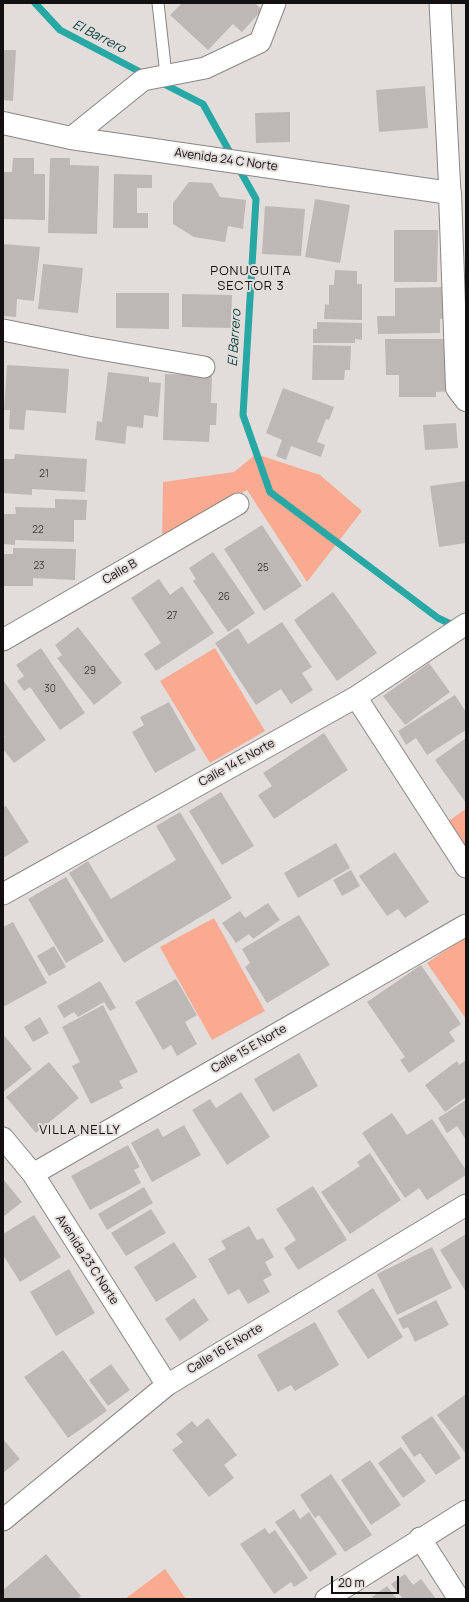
<!DOCTYPE html>
<style>
body{margin:0}
#map{position:relative;width:469px;height:1602px;overflow:hidden;background:#e2dddb;font-family:Manrope,sans-serif}
canvas{display:block}
.frame{position:absolute;inset:0;border:4px solid #121010;pointer-events:none}
.scale{position:absolute;left:331px;top:1576px;width:68px;height:18px;box-sizing:border-box;border:2px solid #121010;border-top:0;padding-left:5px;font-size:12px;line-height:14px;white-space:nowrap;color:#121010;-webkit-text-stroke:3px #e2dddb;paint-order:stroke}
</style>
<div id="map">
<canvas width="469" height="1602"></canvas>
<div class="frame"></div>
<div class="scale">20 m</div>
</div>
<script>
const g = document.querySelector('canvas').getContext('2d');
g.lineJoin = 'round';
function fill(path, color) { g.fillStyle = color; g.fill(path, 'evenodd'); }
const toPath = rows => new Path2D(rows.map(r => 'M' + r).join(''));
function strokePath(path, color, width, dash) { g.strokeStyle = color; g.lineWidth = width; g.lineCap = dash ? 'butt' : 'round'; g.setLineDash(dash || []); g.stroke(path); }
function write(font, color, halo, rows, align = 'center') {
  g.font = font + ' Manrope,sans-serif'; g.lineWidth = 4; g.setLineDash([]); g.textBaseline = 'middle'; g.strokeStyle = halo; g.fillStyle = color; for (const [text, x, y, turn = 0] of rows) {
    g.save(); g.translate(x, y); g.rotate((+turn || 0) * Math.PI / 180); g.textAlign = isNaN(turn) ? turn : align; if (halo) g.strokeText(text, 0, 0); g.fillText(text, 0, 0); g.restore();
  }
}
const green = toPath([
 [256,454,320,475,362,511,307,582,247,490,162,541,163,482,234,472],
 [215,648,265,731,210,763,160,681],
 [466,809,466,851,447,822],
 [214,918,265,1011,212,1040,160,947],
 [466,936,466,1019,427,963],
 [165,1569,186,1599,125,1599]
]);
const stream = toPath([
 [35,3,60,30,146,75],
 [160,82,203,104,233,158],
 [238,167,256,199,243,415,270,492,438,618,457,627]
]);
const building = toPath([
 [182,3,255,3,262,10,242,32,233,24,208,50,170,15],
 [3,50,16,50,13,101,3,100],
 [425,86,428,128,379,132,376,90],
 [290,112,290,142,256,143,255,113],
 [13,158,34,158,34,174,45,174,45,220,3,219,4,172,12,172],
 [50,158,70,158,70,165,99,166,97,234,48,233],
 [114,174,152,175,152,188,137,188,137,213,148,213,148,228,113,228],
 [189,182,212,183,220,197,246,200,243,229,228,226,225,242,194,237,173,224,173,203],
 [315,199,350,205,340,263,305,257],
 [265,206,305,209,301,256,262,254],
 [394,230,438,230,437,282,394,282],
 [3,244,40,247,34,301,17,299,16,317,3,316],
 [43,264,83,268,78,313,38,309],
 [335,270,357,271,357,284,362,284,362,320,324,319,325,304,329,305,329,285,334,285],
 [446,287,447,319,440,319,440,333,378,334,377,316,395,316,395,288],
 [116,293,169,293,169,329,116,328],
 [182,294,232,295,231,328,182,327],
 [317,322,362,323,362,340,355,339,355,343,313,343,313,329,317,329],
 [385,339,447,339,452,391,436,392,436,397,399,397,399,375,386,375],
 [313,345,351,346,350,370,345,370,344,380,312,380],
 [7,365,69,369,66,413,26,410,24,430,9,429,10,410,4,410],
 [108,372,149,377,149,382,161,383,158,417,144,415,143,428,127,426,125,444,95,440,97,421,102,422],
 [165,374,212,376,211,403,217,403,216,425,210,425,209,442,163,440],
 [283,388,334,407,329,420,326,419,317,442,325,445,321,457,291,446,286,460,276,456,282,440,266,433],
 [456,423,458,448,425,450,423,425],
 [15,454,87,459,85,492,32,489,32,495,3,493,3,459,14,459],
 [466,481,466,543,439,547,430,486],
 [55,499,87,500,86,520,74,520,74,542,15,540,15,545,3,544,3,514,16,514,15,507,55,508],
 [262,525,302,586,264,611,224,549],
 [13,548,76,549,75,580,33,578,33,586,3,586,3,554,13,554],
 [213,552,255,613,228,632,193,581,196,579,189,568],
 [159,579,170,595,182,586,214,633,156,671,144,654,161,643,131,598],
 [333,592,377,653,337,681,294,620],
 [282,622,312,667,302,673,313,690,291,704,281,689,256,705,215,643,238,628,248,644],
 [78,627,122,683,94,705,57,658,62,655,55,645],
 [41,648,85,713,60,730,30,687,24,691,17,681,24,676,16,665],
 [429,663,450,692,405,725,383,696],
 [3,680,46,740,14,763,3,749,3,738,5,737,3,734],
 [455,695,466,712,466,730,427,755,416,738,406,745,398,731],
 [169,702,196,750,155,773,132,732,144,725,140,717],
 [324,733,348,770,274,819,258,795,272,786,263,773],
 [466,738,466,803,435,760],
 [221,792,254,846,222,865,189,811],
 [6,806,29,842,3,858,3,807],
 [180,812,232,898,124,963,69,873,88,861,111,899,176,860,156,826],
 [336,843,350,868,298,898,284,873],
 [395,852,429,902,405,918,398,909,387,916,359,876],
 [351,870,360,886,342,896,333,880],
 [66,877,104,941,66,963,28,899],
 [268,903,280,920,253,939,249,934,236,943,222,923,240,911,245,918],
 [299,915,330,965,267,1003,245,967,250,963,242,949],
 [13,922,47,983,3,1007,3,927],
 [54,946,66,967,49,976,37,956],
 [421,965,461,1024,449,1032,455,1041,409,1073,400,1060,405,1057,367,1002],
 [176,979,197,1015,185,1022,197,1044,177,1056,171,1045,163,1050,135,1002],
 [100,981,116,1008,110,1011,104,1002,78,1017,74,1012,64,1018,57,1006],
 [103,1005,138,1072,119,1081,123,1088,91,1104,72,1066,80,1062,62,1027],
 [40,1017,49,1033,33,1042,24,1027],
 [3,1034,32,1069,3,1092],
 [299,1053,318,1086,273,1112,254,1079],
 [466,1060,466,1097,445,1112,425,1085,457,1061,459,1065],
 [49,1062,79,1098,36,1133,6,1097],
 [241,1092,270,1137,227,1165,192,1110,210,1099,216,1108],
 [466,1100,466,1140,457,1126,447,1133,438,1118],
 [392,1113,407,1135,432,1119,466,1170,466,1175,427,1200,419,1188,405,1198,362,1133],
 [184,1125,201,1155,152,1182,131,1143,158,1128,163,1137],
 [128,1145,140,1167,134,1170,141,1183,90,1210,71,1176],
 [370,1153,401,1200,350,1234,321,1192,360,1166,357,1162],
 [3,1179,22,1202,3,1217],
 [313,1186,347,1240,298,1270,284,1248,296,1240,276,1209],
 [144,1187,153,1203,107,1230,98,1214],
 [151,1209,166,1233,126,1256,111,1233],
 [34,1215,61,1257,20,1282,3,1255,3,1234],
 [249,1226,257,1240,263,1238,274,1257,265,1262,272,1275,263,1280,270,1292,248,1304,239,1289,228,1295,208,1259,226,1249,221,1241],
 [466,1234,466,1292,440,1250],
 [174,1242,197,1277,156,1302,134,1267],
 [432,1247,452,1288,397,1315,377,1274],
 [69,1269,95,1313,56,1336,30,1292],
 [373,1288,403,1337,368,1359,337,1311],
 [194,1298,209,1320,180,1341,165,1319],
 [436,1300,449,1325,415,1342,408,1327,403,1329,398,1319],
 [315,1322,339,1365,295,1391,291,1385,278,1392,257,1355],
 [63,1350,107,1411,68,1438,24,1377],
 [111,1364,130,1390,108,1406,89,1380],
 [466,1394,466,1454,437,1415],
 [432,1416,461,1458,436,1475,420,1453,414,1457,401,1437],
 [208,1418,237,1455,224,1465,234,1478,209,1497,172,1450,183,1442,176,1434,192,1421,197,1427],
 [3,1439,20,1459,3,1473],
 [401,1447,426,1481,403,1498,378,1463],
 [370,1460,401,1505,371,1525,341,1480],
 [331,1474,372,1535,345,1552,319,1515,315,1518,300,1495],
 [294,1509,300,1519,309,1512,337,1554,310,1572,275,1522],
 [265,1528,269,1534,275,1530,308,1578,294,1587,291,1582,274,1594,240,1544],
 [46,1554,81,1596,77,1599,6,1599,3,1596,3,1590],
 [405,1574,413,1585,421,1579,436,1599,403,1599,391,1584],
 [387,1586,397,1599,374,1599,372,1597]
]);
const service = toPath([
 [158,3,166,75]
]);
const minor = toPath([
 [440,3,450,193],
 [71,138,143,80,205,68,260,42,275,3],
 [3,330,88,347,204,367],
 [3,640,238,504],
 [356,697,466,867],
 [3,894,356,697,466,624],
 [3,1138,33,1174,167,1385],
 [33,1174,466,925],
 [3,1520,167,1385,466,1205],
 [420,1538,459,1599],
 [326,1599,466,1511]
]);
const tertiary = toPath([
 [3,123,71,138,450,193,457,388,466,400]
]);
const numberNames = [
 ["21",44,474],
 ["22",38,530],
 ["23",39,566],
 ["25",263,568],
 ["26",224,597],
 ["27",172,616],
 ["29",90,671],
 ["30",50,689]
];
const streetNames = [
 ["Avenida 24 C Norte",226,160,8],
 ["Calle B",120,572,-30],
 ["Calle 14 E Norte",237,763,-29],
 ["Calle 15 E Norte",249,1049,-30],
 ["Avenida 23 C Norte",87,1260,57],
 ["Calle 16 E Norte",225,1349,-31]
];
const waterNames = [
 ["El Barrero",99,37,27],
 ["El Barrero",235,338,-86]
];
const neighbourhoodNames = [
 ["PONUGUITA",251,271],
 ["SECTOR 3",251,286],
 ["VILLA NELLY",80,1130]
];
fill(green, '#f9aa91');
strokePath(stream, '#28a8a5', 7);
fill(building, '#bdb8b6');
strokePath(service, '#8a8685', 13);
strokePath(minor, '#8a8685', 23);
strokePath(tertiary, '#8a8685', 24);
strokePath(service, '#fff', 11);
strokePath(minor, '#fff', 21);
strokePath(tertiary, '#fff', 22);
write('10px', '#3d3a3a', null, numberNames);
write('12px', '#121010', '#e2dddb', streetNames);
write('italic 13px', '#003938', '#e2dddb', waterNames);
g.letterSpacing = '1px';
write('13px', '#121010', '#e2dddb', neighbourhoodNames);
g.letterSpacing = '0px';
</script>
